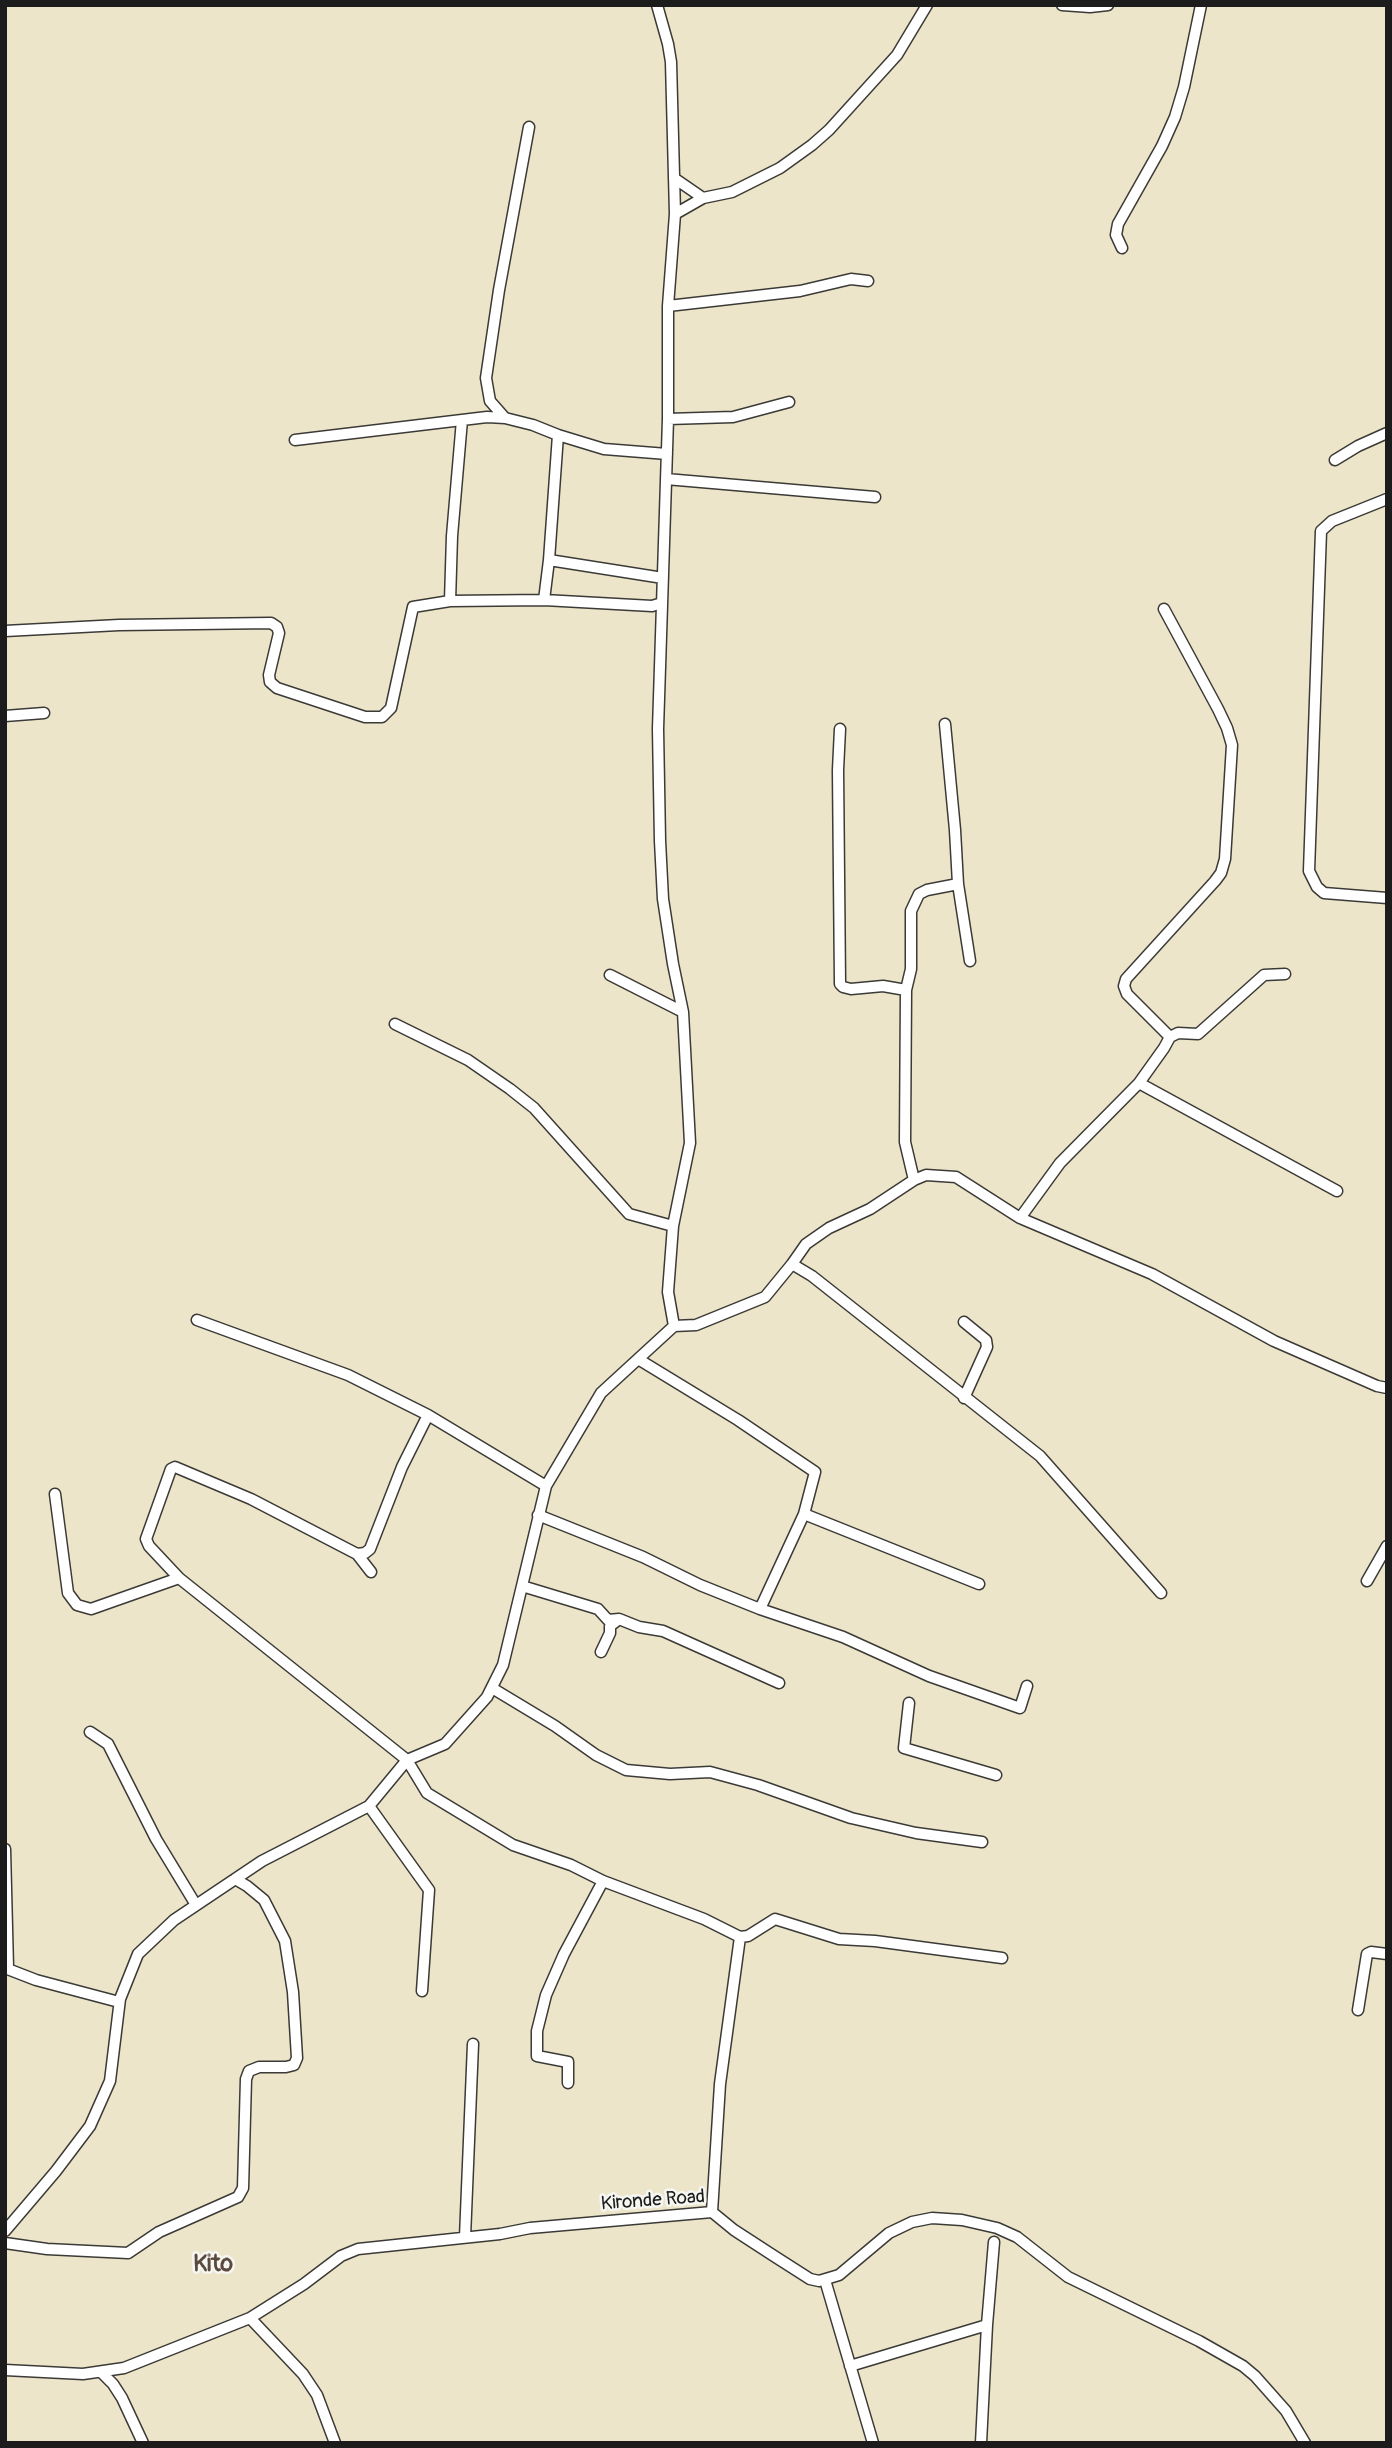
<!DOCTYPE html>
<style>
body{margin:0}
#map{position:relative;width:1392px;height:2448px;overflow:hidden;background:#ece5c9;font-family:Pangolin,sans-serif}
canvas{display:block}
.frame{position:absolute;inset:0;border:7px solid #1c1c1c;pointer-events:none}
</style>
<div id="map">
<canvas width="1392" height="2448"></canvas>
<div class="frame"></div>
</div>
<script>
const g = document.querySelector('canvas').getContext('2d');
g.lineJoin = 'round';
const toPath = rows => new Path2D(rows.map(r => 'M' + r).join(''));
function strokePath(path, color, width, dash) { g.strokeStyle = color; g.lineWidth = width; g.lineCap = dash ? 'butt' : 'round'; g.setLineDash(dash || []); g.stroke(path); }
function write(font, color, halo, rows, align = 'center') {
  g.font = font + ' Pangolin,sans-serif'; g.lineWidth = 5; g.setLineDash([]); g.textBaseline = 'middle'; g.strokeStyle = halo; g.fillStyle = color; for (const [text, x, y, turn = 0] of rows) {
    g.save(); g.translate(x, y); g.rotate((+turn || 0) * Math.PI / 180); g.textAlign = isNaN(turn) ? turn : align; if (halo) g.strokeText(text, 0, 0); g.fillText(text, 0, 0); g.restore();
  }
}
const minor = toPath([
 [657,5,668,44,671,62,675,214,668,306,668,419,658,729,660,841,663,899,673,964,683,1012,690,1143,673,1226,668,1292,674,1326],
 [1062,5,1090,7,1108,5],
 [674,178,703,198],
 [675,214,703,198,732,192,780,168,812,145,829,130,897,55,927,5],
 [1122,248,1116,235,1118,224,1162,146,1175,117,1184,87,1201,5],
 [668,306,800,291,851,279,868,281],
 [505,418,490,401,486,378,499,290,529,127],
 [668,419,733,417,789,402],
 [558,435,549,560,663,578],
 [295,440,487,417,505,418,533,425,558,435,604,449,667,454],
 [1335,460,1358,446,1387,433],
 [666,479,875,497],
 [1387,499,1332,521,1321,531,1309,871,1317,887,1324,893,1387,898],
 [544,600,549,560],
 [450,601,544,600,652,606,662,603],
 [5,631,119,625,271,623,277,627,279,633,269,675,270,682,277,688,365,717,382,717,391,708,413,607,450,601,452,536,462,420],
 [5,716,44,713],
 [840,729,838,770,840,984,843,987,851,989,883,986,906,990],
 [958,884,970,961],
 [610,975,683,1012],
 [395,1024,468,1060,510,1089,534,1108,629,1214,673,1226],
 [1170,1037,1178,1033,1198,1034,1264,975,1285,974],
 [1139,1083,1337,1191],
 [914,1180,905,1142,906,990,911,969,911,911,919,894,927,890,958,884,955,830,945,724],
 [1020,1218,1060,1163,1139,1083,1164,1048,1170,1037,1127,994,1124,986,1126,979,1215,881,1221,873,1225,859,1232,745,1227,728,1218,709,1164,609],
 [792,1264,806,1244,829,1228,870,1209,914,1180,926,1175,956,1177,1020,1218,1152,1274,1274,1341,1377,1386,1387,1388],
 [197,1320,348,1375,428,1415,546,1486],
 [964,1322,986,1340,987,1347,964,1398],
 [638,1359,738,1420,815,1472,804,1514,760,1609],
 [428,1415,402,1467,370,1549,365,1553,357,1554,251,1499,175,1467,171,1469,146,1539,149,1546,179,1578,407,1760,427,1793,513,1845,571,1865,603,1881,704,1919,740,1937,748,1936,775,1919,839,1939,875,1941,1002,1958],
 [55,1494,68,1593,77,1605,91,1609,179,1578],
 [804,1514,979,1584],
 [538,1515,643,1557,700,1585,760,1609,843,1637,929,1676,1020,1708,1027,1686],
 [357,1554,371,1572],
 [1367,1581,1387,1546],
 [522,1586,598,1609,608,1620,619,1619,610,1626,610,1633,601,1652],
 [619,1619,639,1627,663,1631,779,1683],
 [492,1688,555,1726,596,1755,626,1770,670,1774,710,1772,758,1785,851,1818,916,1833,982,1842],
 [909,1703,904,1748,996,1775],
 [90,1732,108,1744,156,1839,196,1905],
 [369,1806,429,1890,422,1991],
 [5,1849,8,1968],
 [5,1968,36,1980,119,2002],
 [1358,2010,1367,1954,1371,1952,1387,1954],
 [568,2083,568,2062,537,2056,537,2031,546,1995,564,1954,603,1881],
 [712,2212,720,2084,740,1937],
 [5,2231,56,2171,90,2126,110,2081,120,1999,138,1954,174,1920,262,1861,369,1806,407,1760,445,1744,487,1697,503,1665,546,1486,601,1393,674,1326,696,1325,765,1297,792,1264,812,1276,1040,1456,1161,1593],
 [465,2237,473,2044],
 [5,2243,47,2249,128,2253,159,2232,238,2197,243,2188,246,2079,249,2071,259,2067,286,2067,294,2065,297,2058,293,1992,285,1941,264,1900,247,1886,235,1879],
 [825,2280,873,2443],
 [250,2318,303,2374,317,2395,335,2443],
 [850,2366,987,2325],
 [5,2370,83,2374,124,2368,250,2318,304,2284,341,2256,358,2249,500,2234,530,2228,712,2212,734,2230,774,2256,810,2279,819,2281,839,2275,889,2233,912,2222,932,2218,962,2220,997,2228,1017,2237,1068,2277,1199,2341,1243,2366,1255,2376,1286,2411,1305,2443],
 [101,2372,113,2384,122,2398,143,2443],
 [981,2443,987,2325,994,2242]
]);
const streetNames = [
 ["Kironde Road",653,2201,-4]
];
const quarterNames = [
 ["Kito",213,2265]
];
strokePath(minor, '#3b3a36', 13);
strokePath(minor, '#fff', 10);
write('19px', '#1c1c1c', '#f6f6f2', streetNames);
write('bold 23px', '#5b493e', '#f6f6f2', quarterNames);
</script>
